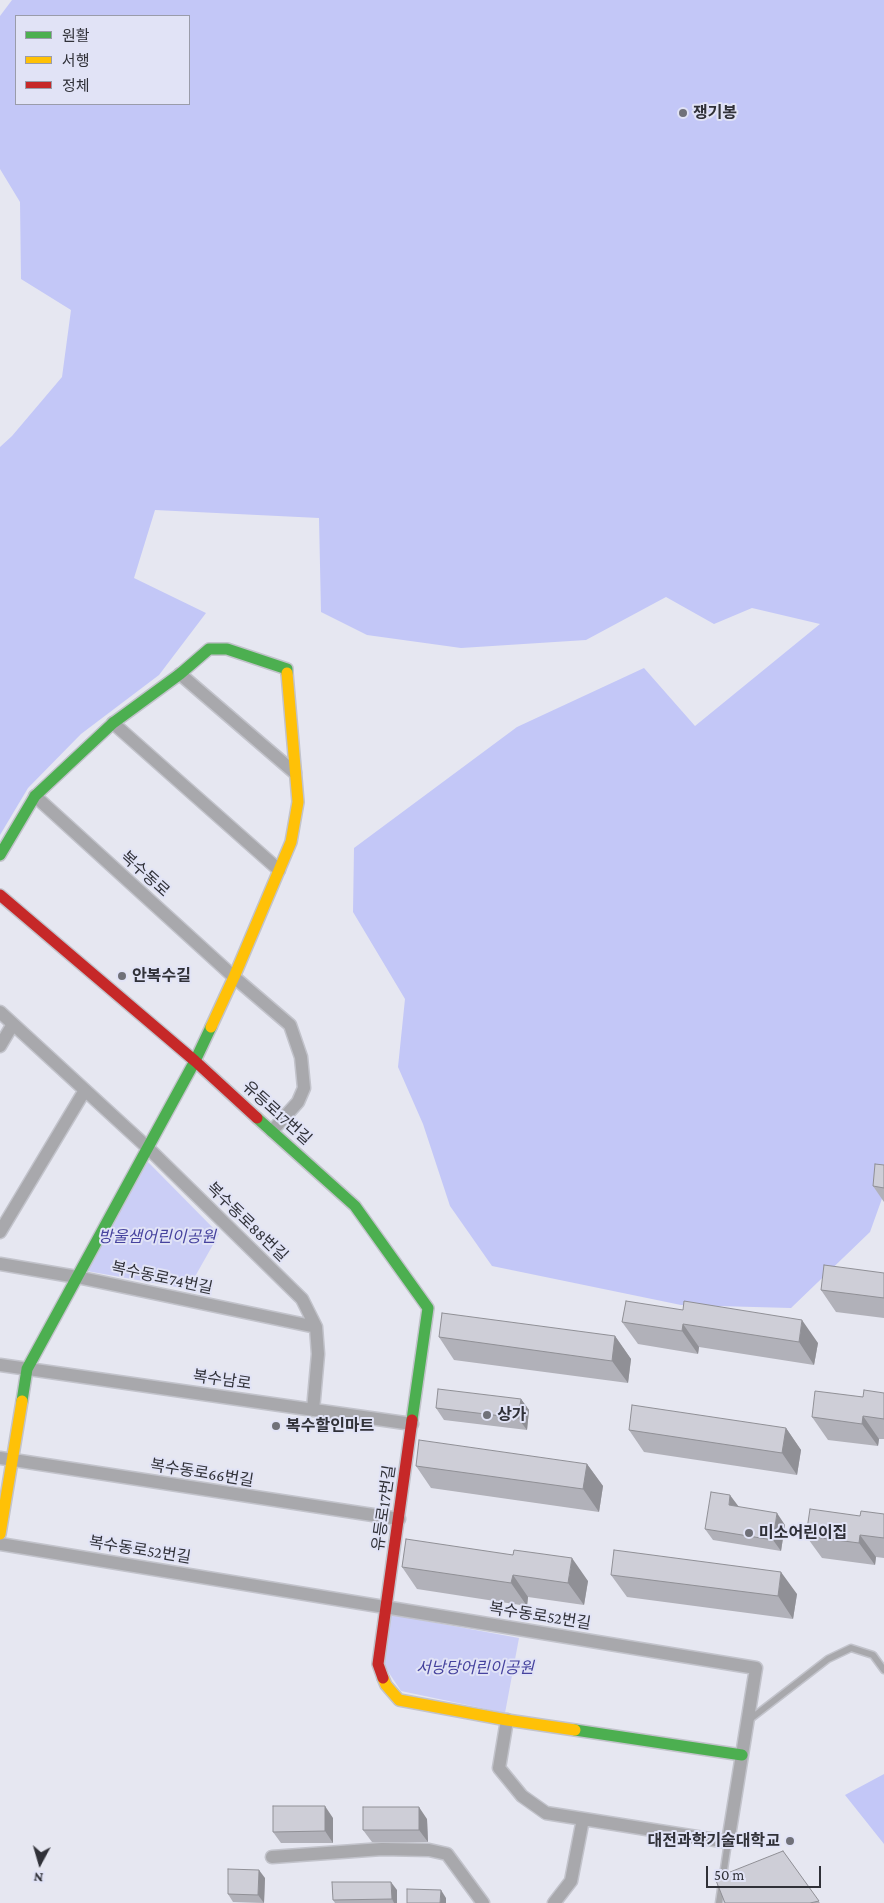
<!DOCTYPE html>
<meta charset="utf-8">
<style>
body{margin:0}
#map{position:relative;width:884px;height:1903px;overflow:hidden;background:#e6e7f1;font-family:"Crimson Pro","Noto Sans KR",serif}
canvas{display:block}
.legend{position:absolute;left:15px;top:15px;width:175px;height:90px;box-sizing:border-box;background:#e1e3f6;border:1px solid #9a9caa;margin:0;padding:6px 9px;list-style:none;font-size:15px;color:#303138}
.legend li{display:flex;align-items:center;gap:10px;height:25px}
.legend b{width:25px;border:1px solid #9a9caa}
.north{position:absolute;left:15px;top:1838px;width:50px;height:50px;-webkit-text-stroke:4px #e1e3f6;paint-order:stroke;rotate:186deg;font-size:14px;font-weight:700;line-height:20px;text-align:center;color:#303138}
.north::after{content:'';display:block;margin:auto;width:18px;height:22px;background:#303138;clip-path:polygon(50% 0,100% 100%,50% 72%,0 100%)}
.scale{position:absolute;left:706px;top:1866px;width:115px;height:22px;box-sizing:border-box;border:2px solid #303138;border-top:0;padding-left:6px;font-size:15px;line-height:18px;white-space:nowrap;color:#303138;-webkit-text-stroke:4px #e1e3f6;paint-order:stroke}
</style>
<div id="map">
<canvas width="884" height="1903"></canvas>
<ul class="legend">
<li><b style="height:6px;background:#4caf50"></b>원활</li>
<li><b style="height:6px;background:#ffc107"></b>서행</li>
<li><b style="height:6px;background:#c62828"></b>정체</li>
</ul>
<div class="north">N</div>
<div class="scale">50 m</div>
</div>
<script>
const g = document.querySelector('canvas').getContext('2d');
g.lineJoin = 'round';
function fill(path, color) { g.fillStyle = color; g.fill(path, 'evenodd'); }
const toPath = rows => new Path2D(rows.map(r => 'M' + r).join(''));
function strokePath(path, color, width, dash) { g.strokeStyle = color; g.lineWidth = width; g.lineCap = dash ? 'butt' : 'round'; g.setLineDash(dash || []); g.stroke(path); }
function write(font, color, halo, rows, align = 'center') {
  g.font = font + ' "Crimson Pro","Noto Sans KR",serif'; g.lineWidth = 4; g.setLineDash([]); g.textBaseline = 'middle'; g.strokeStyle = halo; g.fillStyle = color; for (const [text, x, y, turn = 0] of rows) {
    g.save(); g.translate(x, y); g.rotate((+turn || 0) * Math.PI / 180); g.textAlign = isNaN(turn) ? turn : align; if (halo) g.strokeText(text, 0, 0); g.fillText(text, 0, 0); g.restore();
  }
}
const green = toPath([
 [148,1162,219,1234,188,1289,81,1270],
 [388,1614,519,1638,505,1713,401,1691,383,1664]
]);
const forest = toPath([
 [12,0,884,0,884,1193,870,1232,791,1308,681,1305,492,1266,450,1206,423,1124,398,1067,405,999,353,912,354,848,517,727,644,668,695,726,820,624,752,608,714,624,666,597,586,640,461,648,367,635,321,612,319,518,155,510,134,578,206,613,159,675,81,734,28,788,0,835,0,447,12,436,62,377,71,310,21,279,20,202,0,169,0,16],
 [16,16,189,16,189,104,16,104],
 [884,1774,884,1844,845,1795]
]);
const lane = toPath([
 [749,1720,828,1659,851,1648,873,1655,884,1670],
 [719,1903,728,1842]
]);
const street = toPath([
 [180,674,295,773],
 [113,723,279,870],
 [35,796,234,977,290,1025,301,1057,304,1088,298,1102,272,1131],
 [0,1012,148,1148,302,1299,316,1327,318,1354,313,1410],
 [0,1046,13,1024],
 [0,1232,85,1090],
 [0,1264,77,1277,316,1327],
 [0,1365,412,1424],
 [0,1458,399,1519],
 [0,1544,756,1668,728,1842,546,1813,522,1796,499,1768,507,1720],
 [272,1857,382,1849,429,1850,447,1854,483,1903],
 [554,1903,571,1881,583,1819]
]);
const fast = toPath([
 [0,855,35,796,113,723,180,674,209,649,227,649,287,669,287,673],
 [257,1118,355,1206,428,1308,412,1420],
 [22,1401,27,1369,195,1061,211,1027],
 [575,1730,742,1755]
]);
const slow = toPath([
 [211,1027,234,977,291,842,298,802,287,673],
 [0,1534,22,1401],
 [383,1678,386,1685,399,1700,507,1720,575,1730]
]);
const jam = toPath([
 [0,895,195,1061,257,1118],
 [383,1678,378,1664,412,1420]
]);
const wall = toPath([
 [884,1165,884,1202,873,1186],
 [884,1273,884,1318,836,1312,821,1290],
 [626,1301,818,1343,814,1365,699,1347,698,1354,638,1344,622,1322],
 [615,1336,631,1359,628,1383,454,1360,439,1337],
 [884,1393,884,1439,879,1439,878,1446,828,1440,812,1417,863,1397],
 [521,1399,529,1410,527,1430,444,1420,436,1408],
 [786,1428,801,1450,797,1475,644,1452,629,1430],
 [587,1464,603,1486,599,1512,431,1488,416,1466],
 [739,1507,785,1525,781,1551,713,1540,705,1529],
 [884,1514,884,1558,876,1557,875,1565,822,1558,806,1536,860,1516],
 [406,1539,588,1581,584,1605,528,1597,527,1606,417,1589,402,1567],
 [611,1575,797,1594,793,1619,627,1597],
 [333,1818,333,1843,281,1843,273,1832],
 [427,1819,428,1842,372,1842,363,1830],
 [783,1851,820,1903,725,1903],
 [265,1878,264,1903,233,1902,228,1894],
 [397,1890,397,1903,335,1903,333,1900]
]);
const shadedWall = toPath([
 [802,1320,818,1343,814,1365,799,1342],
 [683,1324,699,1347,698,1354,682,1331],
 [615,1336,631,1359,628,1383,612,1361],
 [521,1399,529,1410,527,1430,518,1418],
 [863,1416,879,1439,878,1446,862,1424],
 [786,1428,801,1450,797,1475,782,1453],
 [587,1464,603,1486,599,1512,583,1489],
 [730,1495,739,1507,729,1505],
 [777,1513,785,1525,781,1551,773,1540],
 [860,1535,876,1557,875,1565,859,1543],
 [572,1558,588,1581,584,1605,568,1583],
 [781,1572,797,1594,793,1619,778,1596],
 [513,1575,528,1597,527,1606,511,1583],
 [325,1806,333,1818,333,1843,325,1831],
 [419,1807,427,1819,428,1842,419,1830],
 [259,1870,265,1878,264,1903,258,1895],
 [391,1882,397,1890,397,1903,394,1903,392,1899],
 [441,1890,446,1898,446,1903,440,1903]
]);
const building = toPath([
 [875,1164,884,1165,884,1188,873,1186,875,1164],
 [824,1265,884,1273,884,1298,821,1290,824,1265],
 [626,1301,683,1310,684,1301,802,1320,799,1342,683,1324,682,1331,622,1322,626,1301],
 [442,1313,615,1336,612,1361,439,1337,442,1313],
 [438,1389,521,1399,518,1418,436,1408,438,1389],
 [864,1390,884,1393,884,1419,863,1416,862,1424,812,1417,815,1391,863,1397,864,1390],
 [632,1405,786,1428,782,1453,629,1430,632,1405],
 [419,1440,587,1464,583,1489,416,1466,419,1440],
 [711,1492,730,1495,729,1505,777,1513,773,1540,705,1529,711,1492],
 [810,1509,860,1516,861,1511,884,1514,884,1538,860,1535,859,1543,806,1536,810,1509],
 [406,1539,513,1555,514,1550,572,1558,568,1583,513,1575,511,1583,402,1567,406,1539],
 [614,1550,781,1572,778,1596,611,1575,614,1550],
 [273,1806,325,1806,325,1831,273,1832,273,1806],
 [363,1807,419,1807,419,1830,363,1830,363,1807],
 [783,1851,819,1901,810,1903,725,1903,715,1878,783,1851],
 [228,1869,259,1870,258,1895,228,1894,228,1869],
 [332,1882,391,1882,392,1899,333,1900,332,1882],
 [407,1889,441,1890,440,1903,407,1903,407,1889]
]);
const markers = [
 [683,113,5,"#707179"],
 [122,976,5,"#707179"],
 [487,1415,5,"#707179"],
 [276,1426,5,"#707179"],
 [749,1533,5,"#707179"],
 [790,1841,5,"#707179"]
];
const poiNames = [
 ["쟁기봉",693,113],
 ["안복수길",132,976],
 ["상가",497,1415],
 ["복수할인마트",286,1426],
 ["미소어린이집",759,1533],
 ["대전과학기술대학교",780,1841,"right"]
];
const streetNames = [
 ["복수동로",145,874,42],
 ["유등로17번길",277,1113,42],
 ["복수동로88번길",247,1222,44],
 ["복수동로74번길",162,1278,12],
 ["복수남로",222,1380,8],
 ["복수동로66번길",202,1473,9],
 ["유등로17번길",384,1508,-82],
 ["복수동로52번길",140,1550,9],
 ["복수동로52번길",540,1616,9]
];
const parkNames = [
 ["방울샘어린이공원",157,1237],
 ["서낭당어린이공원",475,1668]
];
fill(green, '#cbcef6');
fill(forest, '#c3c7f7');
strokePath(lane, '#c2c3cb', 9);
strokePath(street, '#c2c3cb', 15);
strokePath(fast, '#c2c3cb', 14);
strokePath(slow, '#c2c3cb', 14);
strokePath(jam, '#c2c3cb', 14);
strokePath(lane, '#a8a8ac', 6);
strokePath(street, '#a8a8ac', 12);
strokePath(fast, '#4caf50', 11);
strokePath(slow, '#ffc107', 11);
strokePath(jam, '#c62828', 11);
fill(wall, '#b1b1b9');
fill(shadedWall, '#909096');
fill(building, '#ceced7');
strokePath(building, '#909096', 1);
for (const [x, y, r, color] of markers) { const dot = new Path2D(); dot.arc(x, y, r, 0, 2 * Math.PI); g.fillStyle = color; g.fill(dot); strokePath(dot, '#e1e3f6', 2); }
write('bold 16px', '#303138', '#e1e3f6', poiNames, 'left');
write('16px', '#303138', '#e1e3f6', streetNames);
write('italic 16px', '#46439e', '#e1e3f6', parkNames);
</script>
